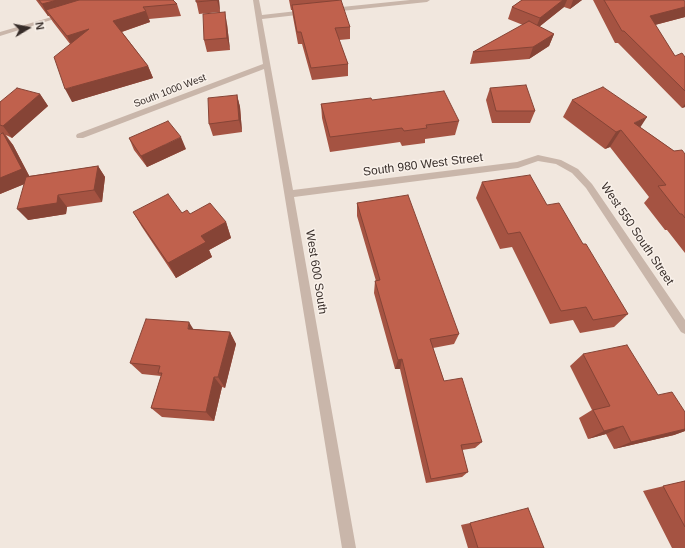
<!DOCTYPE html>
<style>
body{margin:0}
#map{position:relative;width:685px;height:548px;overflow:hidden;background:#f1e7de;font-family:Helvetica,sans-serif}
canvas{display:block}
.north{position:absolute;left:8px;top:8px;width:40px;height:40px;-webkit-text-stroke:3px #f9f1ea;paint-order:stroke;rotate:80deg;font-size:11px;font-weight:700;line-height:16px;text-align:center;color:#372d29}
.north::after{content:'';display:block;margin:auto;width:14px;height:18px;background:#372d29;clip-path:polygon(50% 0,100% 100%,50% 72%,0 100%)}
</style>
<div id="map">
<canvas width="685" height="548"></canvas>
<div class="north">N</div>
</div>
<script>
const g = document.querySelector('canvas').getContext('2d');
g.lineJoin = 'round';
const toPath = rows => new Path2D(rows.map(r => 'M' + r).join(''));
function fill(path, color) { g.fillStyle = color; g.fill(path, 'evenodd'); }
function strokePath(path, color, width, dash) { g.strokeStyle = color; g.lineWidth = width; g.lineCap = dash ? 'butt' : 'round'; g.setLineDash(dash || []); g.stroke(path); }
function write(font, color, halo, rows, align = 'center') {
  g.font = font + ' Helvetica,sans-serif'; g.lineWidth = 3; g.setLineDash([]); g.textBaseline = 'middle'; g.strokeStyle = halo; g.fillStyle = color; for (const [text, x, y, turn = 0] of rows) {
    g.save(); g.translate(x, y); g.rotate((+turn || 0) * Math.PI / 180); g.textAlign = isNaN(turn) ? turn : align; if (halo) g.strokeText(text, 0, 0); g.fillText(text, 0, 0); g.restore();
  }
}
const minor = toPath([
 [253,0,259,0,262,15,306,10,309,12,306,14,262,19,293,190,517,162,538,155,561,160,578,169,592,184,685,320,685,334,681,332,586,188,572,173,556,164,538,161,518,168,294,197,356,548,342,548,264,69,83,138,77,138,76,136,77,134,263,64,253,0],
 [410,0,430,0,427,2,332,12,329,10,332,8,410,0],
 [62,14,67,15,0,36,0,32,62,14]
]);
const wall = toPath([
 [36,0,173,0,177,4,181,16,149,19,150,22,122,32,148,66,153,78,72,102,70,44,53,22,49,16,48,16],
 [196,0,219,0,220,12,199,14],
 [289,0,339,0,350,27,350,39,339,40,348,64,348,76,312,80,302,44,298,44,293,17,292,10,291,10],
 [522,0,582,0,570,9,564,7,539,27,554,34,549,46,529,59,470,64,473,52,523,25,508,19,512,7],
 [593,0,683,0,685,1,685,17,655,25,675,56,685,57,685,107,682,108,618,43,615,43],
 [227,24,230,50,207,52,204,40],
 [490,88,535,111,530,123,492,123,486,100],
 [40,94,48,106,12,138,6,135,13,145,29,176,98,166,105,177,102,202,67,207,66,214,28,220,24,184,0,194,0,134,1,134,0,133,0,102],
 [237,95,240,107,242,132,213,136,209,124],
 [372,100,459,121,455,135,425,139,425,143,402,146,400,142,330,152,322,118,321,104],
 [572,100,640,127,674,151,685,154,685,253,667,230,665,230,644,203,649,197,610,147,605,149,563,117],
 [129,138,186,149,147,167,134,150],
 [482,182,547,205,583,244,628,314,614,327,580,333,573,320,550,324,512,247,500,249,476,198],
 [357,203,459,334,454,344,433,348,444,381,482,442,475,448,462,450,468,472,462,477,426,483,400,369,395,369,374,293,375,281,376,281,357,216],
 [133,212,190,214,226,222,231,238,209,250,212,257,176,278,142,227],
 [194,329,230,332,236,344,225,388,222,387,214,421,162,417,151,408,161,376,142,374,130,363],
 [583,354,658,395,685,412,685,431,674,435,614,449,606,434,588,439,579,418,592,410,570,366],
 [685,481,685,548,672,548,643,491],
 [470,523,544,548,468,548,461,525]
]);
const shadedWall = toPath([
 [57,0,104,0,46,10,49,16,48,16,42,4],
 [217,0,219,0,220,12],
 [563,0,567,0,564,7,535,30,540,18],
 [573,0,582,0,570,9],
 [685,7,685,17,643,28,650,16],
 [146,11,150,22,118,33,113,21],
 [225,12,227,24,230,50,227,38],
 [89,29,73,48,67,36],
 [554,34,549,46,529,59,533,47],
 [148,66,153,78,72,102,65,89],
 [40,94,48,106,12,138,3,126],
 [237,95,240,107,242,132,239,120],
 [685,104,685,107,682,108],
 [647,117,636,134,634,123],
 [621,130,610,147,605,149,616,132],
 [3,133,13,145,32,181,0,194,0,178],
 [181,137,186,149,147,167,141,156],
 [98,166,105,177,102,202,94,190],
 [58,195,67,207,66,214,28,220,17,209],
 [226,222,231,238,209,250,212,257,176,278,168,263,201,236],
 [189,322,197,335,188,329],
 [230,332,236,344,225,388,218,377],
 [402,359,400,369,395,369,398,360],
 [214,377,222,387,214,421,206,412],
 [623,426,606,434,588,439,604,431],
 [685,429,685,431,674,435,614,449,631,442]
]);
const building = toPath([
 [39,0,57,0,42,4,39,0],
 [79,0,173,0,177,4,143,7,146,11,113,21,148,66,65,89,54,57,89,29,67,36,46,10,79,0],
 [196,0,217,0,196,2,196,0],
 [341,0,350,27,335,28,348,64,311,68,301,32,297,32,292,5,341,0],
 [522,0,563,0,540,18,512,7,522,0],
 [604,0,683,0,685,1,685,7,650,16,675,56,682,53,685,57,685,91,624,31,622,31,604,0],
 [225,12,227,38,204,40,203,14,225,12],
 [529,21,554,34,533,47,473,52,529,21],
 [526,85,535,111,496,111,490,88,526,85],
 [603,87,647,117,634,123,674,151,682,150,685,154,685,218,682,214,680,214,658,186,666,185,621,130,616,132,572,100,603,87],
 [17,88,40,94,3,126,0,125,0,102,17,88],
 [444,91,459,121,426,125,427,128,404,131,402,128,330,137,321,104,371,98,372,100,444,91],
 [237,95,239,120,209,124,208,98,237,95],
 [168,121,181,137,141,156,129,138,168,121],
 [3,133,22,169,0,178,0,134,3,133],
 [98,166,94,190,58,195,57,203,17,209,26,177,98,166],
 [530,175,547,205,559,203,583,244,586,244,628,314,593,320,586,307,561,311,520,232,508,234,482,182,530,175],
 [168,194,182,213,187,210,190,214,210,203,226,222,201,236,206,242,168,263,133,212,168,194],
 [408,195,459,334,430,339,444,381,462,378,482,442,461,445,468,472,431,479,402,359,398,360,375,281,380,280,357,203,408,195],
 [146,319,189,322,188,329,230,332,218,377,214,377,206,412,151,408,162,373,158,373,160,366,130,363,146,319],
 [627,345,658,395,672,392,685,412,685,429,631,442,623,426,604,431,593,410,610,406,583,354,627,345],
 [685,481,685,527,663,486,685,481],
 [528,508,544,548,478,548,470,523,528,508]
]);
const farStreetnames = [
 ["South 1000 West",170,91,-21]
];
const streetNames = [
 ["South 980 West Street",423,165,-7],
 ["West 550 South Street",637,234,56],
 ["West 600 South",316,272,81]
];
fill(minor, '#c9b6aa');
fill(wall, '#a55342');
fill(shadedWall, '#864436');
fill(building, '#c0614d');
strokePath(building, '#864436', 1);
write('10px', '#372d29', '#f9f1ea', farStreetnames);
write('12px', '#372d29', '#f9f1ea', streetNames);
</script>
